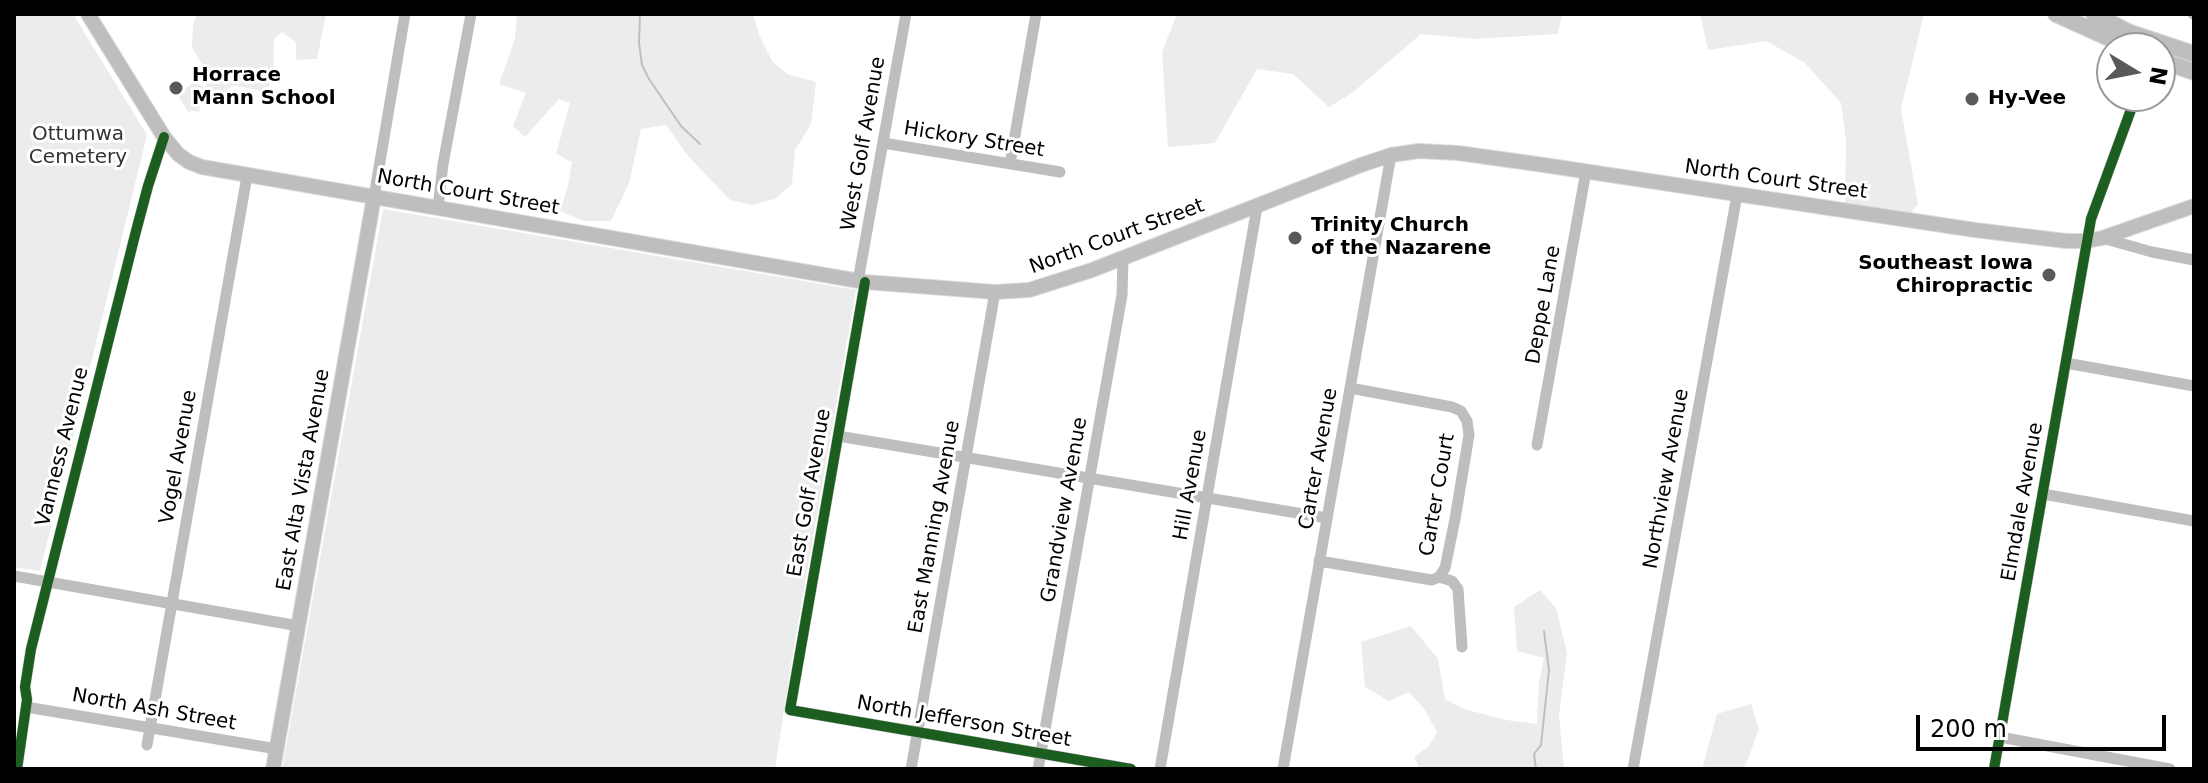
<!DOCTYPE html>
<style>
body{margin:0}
#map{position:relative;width:2208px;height:783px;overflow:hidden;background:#fff;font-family:"DejaVu Sans",sans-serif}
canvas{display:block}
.frame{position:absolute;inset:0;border:16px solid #000;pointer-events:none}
.north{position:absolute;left:2096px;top:32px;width:80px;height:80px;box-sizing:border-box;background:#fff;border:2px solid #999;border-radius:50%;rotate:100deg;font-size:22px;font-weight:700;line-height:32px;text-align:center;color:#000}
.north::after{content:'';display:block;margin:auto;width:28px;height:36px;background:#595959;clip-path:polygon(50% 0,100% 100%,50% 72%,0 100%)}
.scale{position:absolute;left:1916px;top:715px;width:250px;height:36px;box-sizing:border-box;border:4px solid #000;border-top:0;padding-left:10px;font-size:24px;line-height:28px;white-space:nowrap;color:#000;-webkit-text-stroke:6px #fff;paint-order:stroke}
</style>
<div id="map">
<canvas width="2208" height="783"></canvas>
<div class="frame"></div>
<div class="north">N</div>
<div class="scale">200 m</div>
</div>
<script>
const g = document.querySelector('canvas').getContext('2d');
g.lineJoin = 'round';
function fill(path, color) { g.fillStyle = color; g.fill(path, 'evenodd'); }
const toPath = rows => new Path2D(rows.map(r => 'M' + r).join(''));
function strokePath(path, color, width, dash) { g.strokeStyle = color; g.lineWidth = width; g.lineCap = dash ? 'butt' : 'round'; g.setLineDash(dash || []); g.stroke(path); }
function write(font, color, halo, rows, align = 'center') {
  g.font = font + ' "DejaVu Sans",sans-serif'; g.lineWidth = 6; g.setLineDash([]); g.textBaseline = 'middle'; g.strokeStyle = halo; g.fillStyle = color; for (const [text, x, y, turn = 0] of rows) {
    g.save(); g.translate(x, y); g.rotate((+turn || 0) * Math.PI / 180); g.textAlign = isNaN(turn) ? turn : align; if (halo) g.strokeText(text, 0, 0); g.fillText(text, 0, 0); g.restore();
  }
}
const green = toPath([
 [14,14,73,14,147,135,40,571,14,567],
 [197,14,326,14,317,59,296,60,296,42,282,32,274,39,273,72,267,92,233,85,212,102,203,103,207,73,192,47,193,26],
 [517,14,753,14,759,35,772,61,787,74,816,82,811,124,795,150,792,184,775,199,752,205,730,200,688,156,666,125,641,129,629,183,611,221,583,221,560,211,568,186,572,162,556,154,570,103,559,99,525,137,513,126,526,93,499,84,515,39],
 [1177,14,1562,14,1558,34,1475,39,1421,34,1352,93,1329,107,1293,74,1257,69,1215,143,1168,147,1162,52],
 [1700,14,1924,14,1901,109,1918,204,1907,219,1845,210,1846,140,1841,103,1805,63,1766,41,1708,50],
 [195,82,204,87,199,112,191,110,189,113,177,94],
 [383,209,856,290,793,652,775,769,282,769],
 [1540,590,1556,608,1567,653,1559,715,1564,769,1420,769,1414,757,1429,746,1437,732,1425,710,1409,692,1389,701,1365,687,1361,642,1411,626,1438,659,1445,699,1464,709,1506,720,1537,724,1539,682,1544,658,1517,651,1514,607],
 [1751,704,1759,729,1744,769,1702,769,1717,714]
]);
const stream = toPath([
 [640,14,639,43,642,65,649,79,681,126,700,144],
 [1536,769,1534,754,1541,745,1549,670,1544,631]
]);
const minor = toPath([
 [2193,14,2194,14],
 [883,143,1060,172],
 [1010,164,1036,14],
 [374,197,405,14],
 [438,208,443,164,471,14],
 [2102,238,2152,252,2194,260],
 [858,281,906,14],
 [865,282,790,710,1131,769],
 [2066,363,2194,386],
 [838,436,1327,518],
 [1537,445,1586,171],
 [2043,494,2194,521],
 [1319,561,1432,580,1439,577,1445,568,1455,519,1469,435,1467,421,1461,411,1452,407,1350,388],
 [14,576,299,626],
 [1439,577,1452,581,1458,589,1462,647],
 [26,707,277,749],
 [2000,737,2170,769],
 [147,745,247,176],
 [17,769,27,700,25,687,31,649,135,235,148,186,164,137],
 [911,769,995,292],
 [1038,769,1122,295,1123,258],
 [1160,769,1257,207],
 [1283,769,1391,155],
 [1633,769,1737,195],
 [1994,769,2091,219,2136,96]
]);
const major = toPath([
 [88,14,164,137,178,154,189,162,202,167,865,282,995,292,1029,290,1092,270,1361,165,1391,155,1419,151,1458,153,1537,164,1975,230,2066,241,2087,241,2102,238,2194,206],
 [273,769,374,197]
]);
const highway = toPath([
 [2056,14,2131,48],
 [2094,14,2128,32,2194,54],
 [2160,60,2194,72]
]);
const cycleway = toPath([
 [865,282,790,710,1131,769],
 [17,769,27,700,25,687,31,649,135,235,148,186,164,137],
 [1994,769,2091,219,2136,96]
]);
const markers = [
 [176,88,8,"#595959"],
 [1972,99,8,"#595959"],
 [1295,238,8,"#595959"],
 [2049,275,8,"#595959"]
];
const poiNames = [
 ["Horrace",192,76],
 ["Mann School",192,99],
 ["Hy-Vee",1988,99],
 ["Trinity Church",1311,226],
 ["of the Nazarene",1311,249],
 ["Southeast Iowa",2033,264,"right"],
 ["Chiropractic",2033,287,"right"]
];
const parkNames = [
 ["Ottumwa",78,135],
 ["Cemetery",78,158]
];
const streetNames = [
 ["Hickory Street",974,140,9],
 ["West Golf Avenue",864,144,-80],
 ["North Court Street",1776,180,8],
 ["North Court Street",468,193,10],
 ["North Court Street",1117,237,-20],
 ["Deppe Lane",1544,305,-80],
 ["Vanness Avenue",63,447,-76],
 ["Vogel Avenue",179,457,-80],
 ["Carter Avenue",1319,459,-80],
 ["Northview Avenue",1667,479,-80],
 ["East Alta Vista Avenue",304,480,-80],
 ["Hill Avenue",1191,485,-80],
 ["East Golf Avenue",810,493,-80],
 ["Carter Court",1438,495,-80],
 ["Elmdale Avenue",2023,502,-80],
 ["Grandview Avenue",1065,510,-80],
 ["East Manning Avenue",935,527,-80],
 ["North Ash Street",154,710,10],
 ["North Jefferson Street",964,722,10]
];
fill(green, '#ececec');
strokePath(stream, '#bfbfbf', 2);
strokePath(major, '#dbdbdb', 16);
strokePath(highway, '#dbdbdb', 18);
strokePath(minor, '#bebebe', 11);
strokePath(major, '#bebebe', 14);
strokePath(highway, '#bebebe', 16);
strokePath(cycleway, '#1b5e20', 10);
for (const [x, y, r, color] of markers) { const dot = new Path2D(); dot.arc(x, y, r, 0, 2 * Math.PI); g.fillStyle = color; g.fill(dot); strokePath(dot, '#fff', 3); }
write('bold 20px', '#000', '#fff', poiNames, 'left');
write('20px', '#333', '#fff', parkNames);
write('20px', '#000', '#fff', streetNames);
</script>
